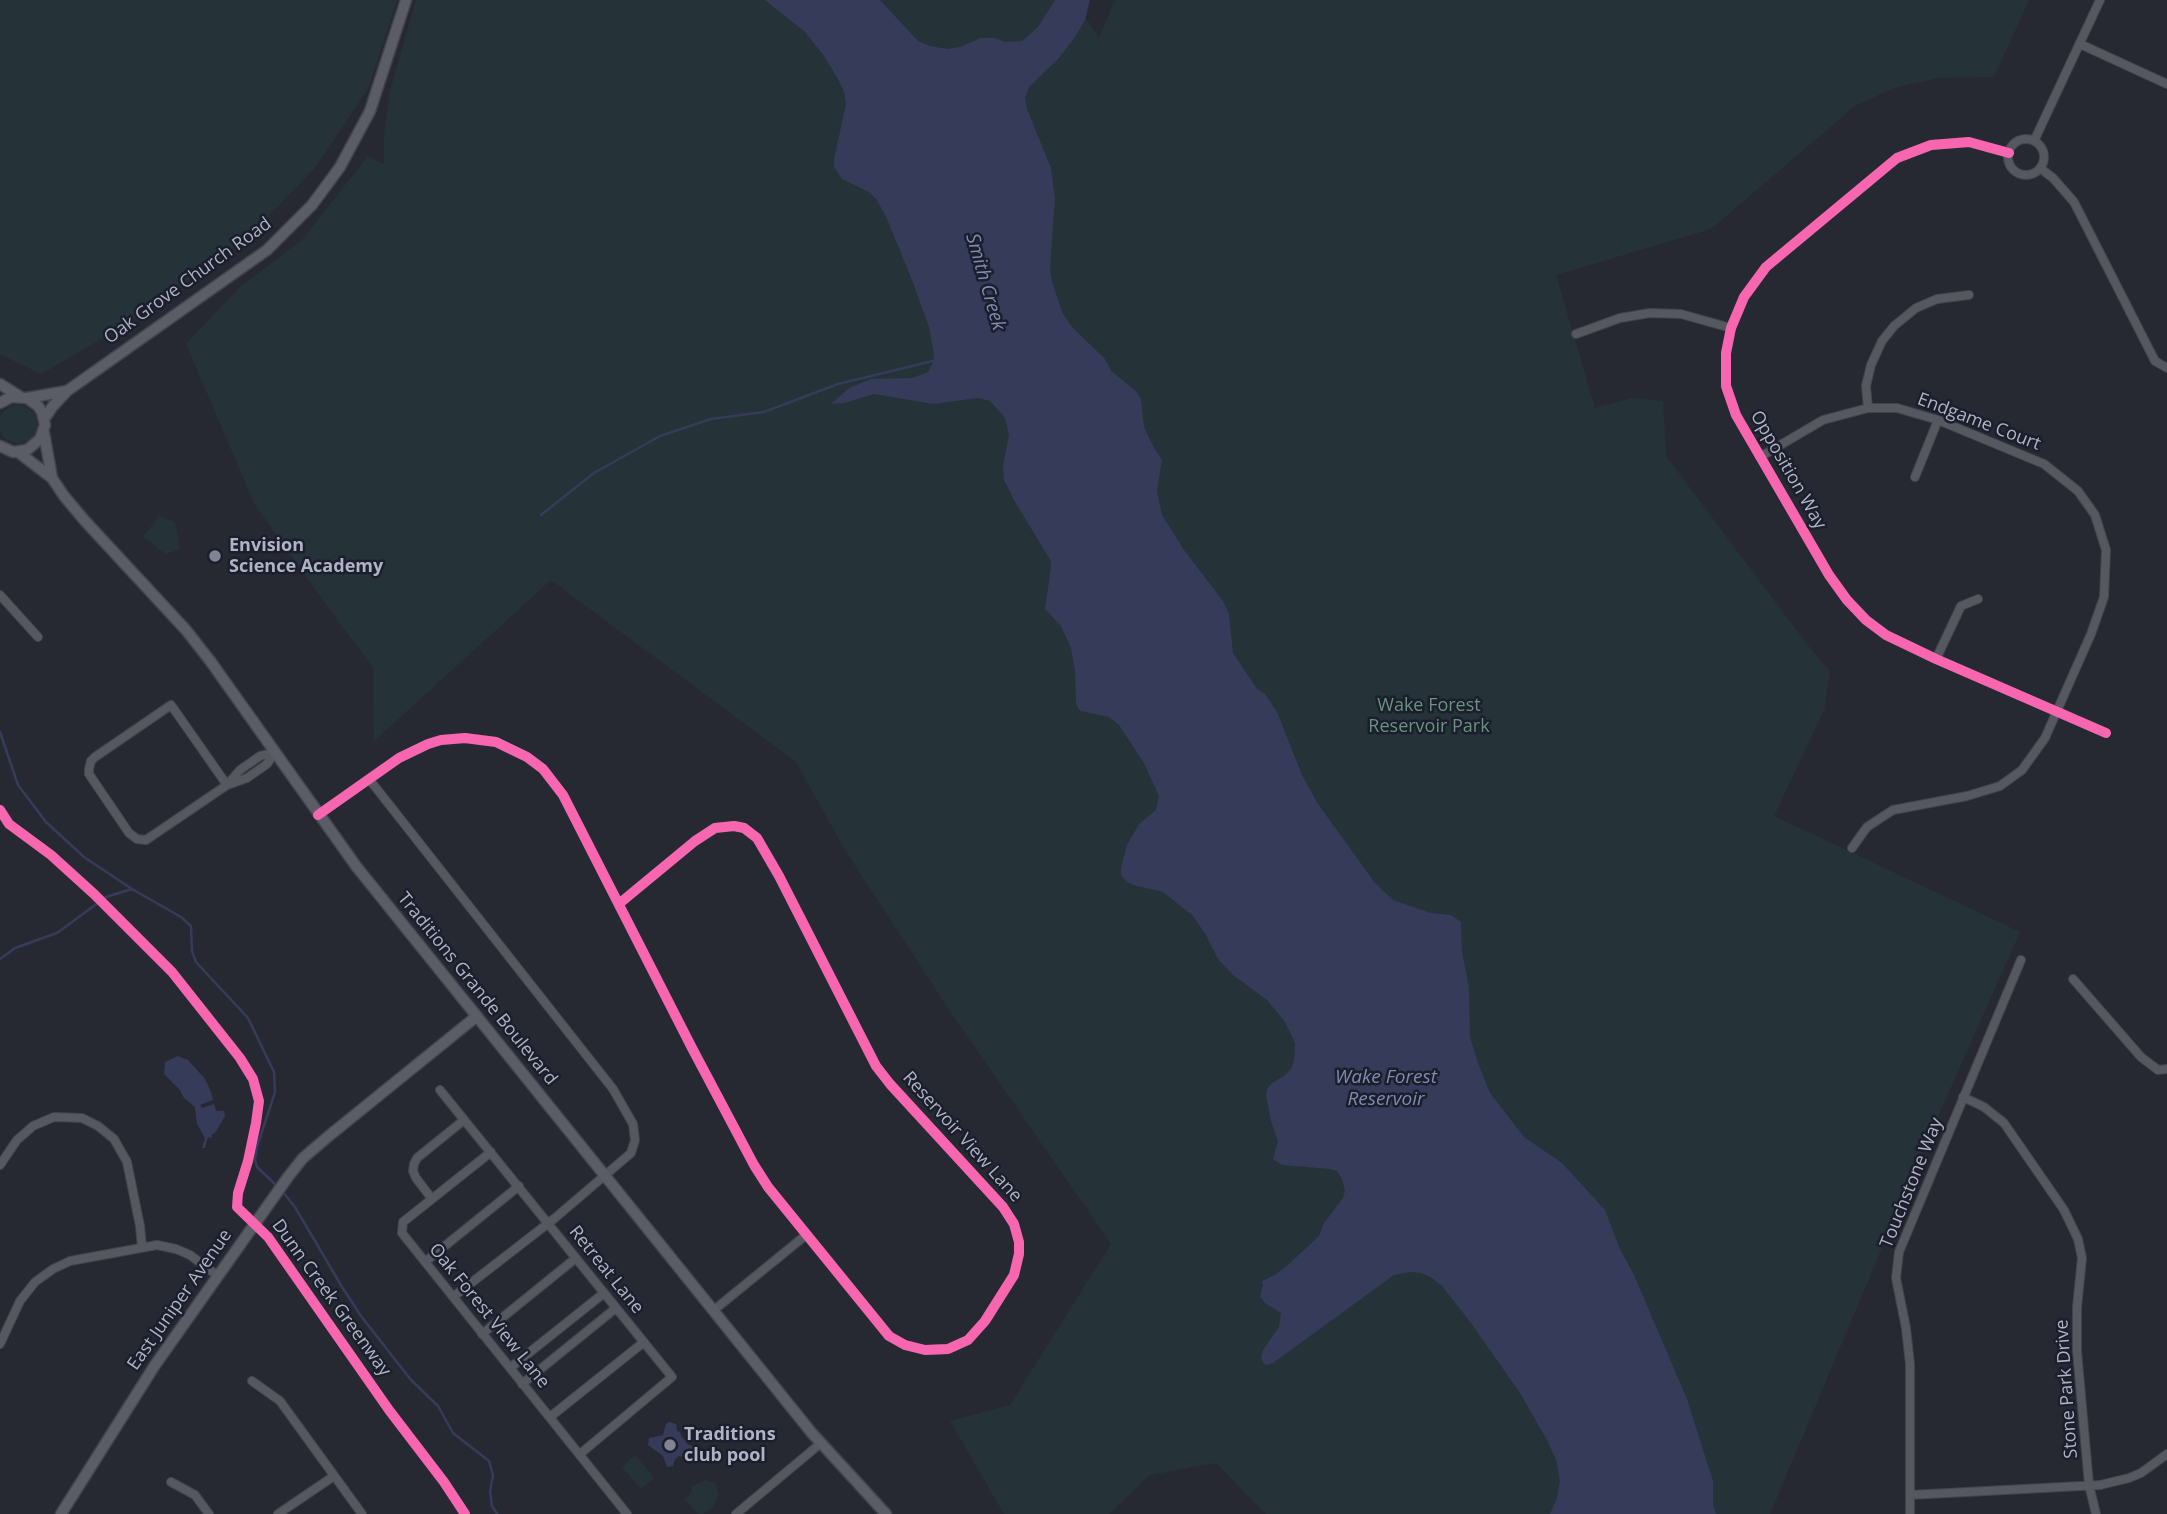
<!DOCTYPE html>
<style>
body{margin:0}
canvas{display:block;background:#272932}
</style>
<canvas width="2167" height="1514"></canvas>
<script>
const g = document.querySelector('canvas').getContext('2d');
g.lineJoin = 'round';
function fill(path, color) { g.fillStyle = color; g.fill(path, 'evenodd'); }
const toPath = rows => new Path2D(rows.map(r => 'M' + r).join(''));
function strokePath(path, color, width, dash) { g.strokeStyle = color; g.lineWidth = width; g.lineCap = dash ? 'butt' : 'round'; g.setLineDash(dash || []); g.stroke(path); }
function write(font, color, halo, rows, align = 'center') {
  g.font = font + ' "Open Sans",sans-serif'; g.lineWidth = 5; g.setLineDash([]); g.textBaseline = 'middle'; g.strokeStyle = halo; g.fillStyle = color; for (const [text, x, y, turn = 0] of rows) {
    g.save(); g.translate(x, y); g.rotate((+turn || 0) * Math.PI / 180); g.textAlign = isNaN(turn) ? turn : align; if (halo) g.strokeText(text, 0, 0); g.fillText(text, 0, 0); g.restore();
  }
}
const green = toPath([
 [0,0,397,0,368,89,314,169,246,239,127,324,41,374,0,354],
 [416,0,1074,0,1099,38,1115,0,2029,0,1994,77,1939,78,1897,87,1856,105,1711,229,1556,275,1595,408,1632,398,1663,401,1666,456,1806,643,1830,671,1824,710,1774,816,2020,932,1924,1148,1770,1514,1266,1514,1216,1463,1150,1475,1109,1514,1004,1514,950,1421,1010,1405,1111,1244,950,1011,845,850,796,762,551,580,374,741,373,667,338,621,254,503,186,344,239,288,302,240,368,156,384,164,384,134,390,91],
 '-1 424a19 19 0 1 1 38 0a19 19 0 1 1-38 0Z',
 [159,516,175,522,180,549,166,554,143,537],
 [635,1455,654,1478,641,1489,622,1467],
 [705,1480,715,1483,719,1496,712,1508,703,1514,698,1514,685,1499,692,1492,692,1486]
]);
const water = toPath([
 [765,0,880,0,918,41,930,46,947,49,960,47,981,38,995,38,1005,42,1022,41,1038,27,1055,0,1090,0,1085,20,1075,37,1059,58,1030,86,1025,98,1027,109,1051,168,1055,199,1050,268,1052,282,1063,314,1072,327,1105,359,1111,371,1135,390,1141,399,1144,427,1154,448,1162,460,1157,491,1162,515,1184,550,1223,601,1229,614,1233,653,1257,689,1265,694,1277,712,1302,775,1318,804,1375,883,1393,900,1431,913,1451,915,1461,922,1462,952,1469,987,1470,1037,1478,1063,1490,1093,1524,1137,1562,1163,1605,1210,1619,1247,1634,1275,1687,1399,1713,1481,1713,1504,1716,1514,1550,1514,1557,1498,1560,1481,1556,1460,1547,1440,1520,1393,1471,1323,1442,1286,1432,1278,1421,1273,1410,1272,1394,1275,1273,1363,1268,1365,1264,1364,1261,1358,1263,1350,1279,1327,1281,1313,1265,1303,1260,1296,1263,1285,1262,1281,1275,1275,1290,1263,1319,1236,1324,1223,1343,1198,1345,1191,1342,1179,1337,1171,1330,1169,1282,1165,1273,1159,1278,1141,1271,1121,1266,1095,1267,1089,1272,1083,1284,1076,1291,1069,1294,1061,1295,1043,1285,1022,1267,1000,1233,975,1218,959,1206,935,1193,916,1163,892,1133,885,1127,882,1121,875,1121,867,1127,845,1139,824,1156,810,1159,796,1144,763,1119,725,1109,717,1081,711,1078,708,1076,702,1075,671,1071,648,1061,626,1045,609,1051,567,1051,561,1015,502,1004,480,1003,466,1009,435,1006,421,1002,414,990,401,978,398,933,404,874,394,845,403,831,404,849,388,871,379,912,378,928,372,934,361,933,349,929,327,912,280,887,219,877,200,869,192,842,179,834,167,834,159,846,104,844,92,838,79,824,56,805,32],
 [178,1056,188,1060,197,1070,205,1079,211,1092,213,1100,200,1105,202,1108,214,1104,216,1111,224,1111,225,1116,215,1133,212,1134,211,1138,208,1137,205,1148,202,1148,205,1138,197,1124,195,1107,184,1098,180,1090,164,1074,165,1062],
 [669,1422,676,1424,677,1431,680,1432,682,1438,687,1441,687,1444,695,1447,699,1445,700,1456,695,1462,692,1458,679,1456,675,1459,673,1466,667,1467,663,1456,648,1445,649,1438,663,1435,666,1424]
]);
const stream = toPath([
 [541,515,594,473,660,436,711,419,764,412,838,384,937,360],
 [0,732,18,785,46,822,84,857,132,889,181,917,191,926,192,951,196,962,248,1018,274,1072,275,1092,257,1147,255,1160,257,1167,277,1186],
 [0,959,15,948,57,933,106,897,132,889],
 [282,1191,295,1207,342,1287,361,1316,411,1380,438,1406,453,1433,489,1461,493,1475,490,1491,492,1506,497,1514]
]);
const street = toPath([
 [2080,44,2167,84],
 '2008 157a18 18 0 1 1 36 0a18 18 0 1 1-36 0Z',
 [2034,141,2100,0],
 [2009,153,1969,142,1931,145,1897,158,1766,267,1744,297,1731,328,1726,353,1726,386,1736,415,1829,575,1847,600,1866,620,1886,635,1936,659,2106,733],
 [2040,168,2053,178,2074,202,2155,361,2167,368],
 [1576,334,1620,318,1650,313,1681,314,1731,328],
 [1868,408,1866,386,1871,365,1882,341,1894,326,1916,308,1937,299,1969,295],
 [1760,457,1823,420,1868,408,1897,408,1938,420,2044,464,2078,491,2095,515,2106,550,2104,597,2091,634,2045,738,2022,770,2000,786,1967,796,1893,810,1867,827,1852,848],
 [1915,477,1938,420],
 [0,595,38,637],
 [1936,659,1961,606,1978,599],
 [369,779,613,1089,633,1124,635,1140,631,1153,555,1218,453,1297],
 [227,785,171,705,95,757,91,761,89,769,89,774,129,833,137,839,146,840,227,785,240,770,260,756,275,752],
 [227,785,247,778,267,764,275,752],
 [318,815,399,758,428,744,441,740,465,738,496,742,527,757,543,769,563,795,692,1048,754,1165,768,1187,889,1336,905,1345,925,1350,948,1349,968,1340,985,1321,1014,1275,1019,1254,1019,1242,1014,1224,1003,1207,890,1084,876,1066,779,876,757,838,744,828,734,826,715,828,695,841,620,903],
 [2073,979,2141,1057,2158,1070,2167,1069],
 [440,1090,672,1377,580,1454],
 [1963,1097,1984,1107,2004,1123,2064,1210,2078,1239,2082,1258,2077,1307,2077,1351,2089,1485,2096,1514],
 [491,1152,403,1222,402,1233,627,1514],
 [0,1165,17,1140,33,1126,54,1117,82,1118,98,1126,114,1139,127,1162,140,1226,142,1247],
 [432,1199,416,1178,413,1171,414,1164,417,1158,464,1120],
 [425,1262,519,1186],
 [714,1310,806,1235],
 [482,1334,576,1258],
 [0,1344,20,1301,35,1282,53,1269,70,1261,157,1245,176,1249,190,1255,218,1276],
 [510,1368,604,1293],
 [252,1381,280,1401,362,1514],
 [522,1384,616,1308],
 [550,1417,644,1342],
 [171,1482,195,1495,209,1514],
 [1910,1495,2100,1485,2129,1478,2141,1473,2167,1454],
 [278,1514,334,1476],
 [736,1514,821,1443],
 [1910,1514,1910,1364,1906,1328,1896,1278,1899,1252,2021,960]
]);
const secondary = toPath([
 [0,384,19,396],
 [27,398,67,391],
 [0,403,11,397,27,398,38,406,42,412,45,425,40,439,27,450,13,452,0,446],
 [44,419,53,406,67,391,267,250,312,205,340,167,370,111,406,0],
 [44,433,52,478],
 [18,452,52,478,64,496,85,521,186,630,211,662,356,866,811,1432,886,1514],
 [61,1514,155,1365,288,1177,303,1158,330,1135,477,1016]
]);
const cycleway = toPath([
 [2009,153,1969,142,1931,145,1897,158,1766,267,1744,297,1731,328,1726,353,1726,386,1736,415,1829,575,1847,600,1866,620,1886,635,1936,659,2106,733],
 [0,810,9,824,51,855,94,894,172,972,240,1058,253,1079,259,1101,256,1123,248,1161,238,1193,237,1207,268,1237,389,1410,444,1482,465,1514],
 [318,815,399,758,428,744,441,740,465,738,496,742,527,757,543,769,563,795,692,1048,754,1165,768,1187,889,1336,905,1345,925,1350,948,1349,968,1340,985,1321,1014,1275,1019,1254,1019,1242,1014,1224,1003,1207,890,1084,876,1066,779,876,757,838,744,828,734,826,715,828,695,841,620,903]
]);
const markers = [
 [215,556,7,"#808391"],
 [670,1445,7,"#808391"]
];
const streetNames = [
 ["Oak Grove Church Road",188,281,-36],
 ["Endgame Court",1979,422,21],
 ["Opposition Way",1788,470,60],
 ["Traditions Grande Boulevard",477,989,51],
 ["Reservoir View Lane",962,1137,48],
 ["Touchstone Way",1912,1183,-68],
 ["Retreat Lane",606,1270,51],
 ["Dunn Creek Greenway",331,1298,54],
 ["East Juniper Avenue",180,1300,-55],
 ["Oak Forest View Lane",489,1316,51],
 ["Stone Park Drive",2067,1389,-94]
];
const poiNames = [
 ["Envision",229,546],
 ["Science Academy",229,567],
 ["Traditions",684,1435],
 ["club pool",684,1456]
];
const parkNames = [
 ["Wake Forest",1429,706],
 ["Reservoir Park",1429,727]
];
const waterNames = [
 ["Smith Creek",985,282,74],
 ["Wake Forest",1386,1078],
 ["Reservoir",1386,1100]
];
fill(green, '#253238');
fill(water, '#353b59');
strokePath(stream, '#353b59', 2.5);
strokePath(street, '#43444b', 10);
strokePath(secondary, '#43444b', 13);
strokePath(street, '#565860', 8);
strokePath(secondary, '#5a5c66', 10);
strokePath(cycleway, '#f766af', 10);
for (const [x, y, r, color] of markers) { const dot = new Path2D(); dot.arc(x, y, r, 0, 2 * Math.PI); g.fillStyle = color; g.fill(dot); strokePath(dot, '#1b1e2c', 2.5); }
write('18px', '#b0b3c4', '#1b1e2c', streetNames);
write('bold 18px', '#b0b3c4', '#1b1e2c', poiNames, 'left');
write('18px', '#69937d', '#1b1e2c', parkNames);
write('italic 19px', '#818aaf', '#1b1e2c', waterNames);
</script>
